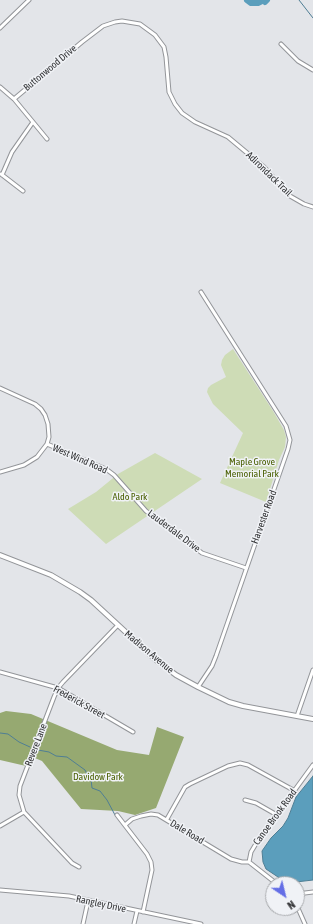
<!DOCTYPE html>
<style>
body{margin:0}
#map{position:relative;width:313px;height:924px;overflow:hidden;background:#e3e5e9;font-family:"Asap Condensed",sans-serif}
canvas{display:block}
.north{position:absolute;left:265px;top:876px;width:40px;height:40px;box-sizing:border-box;background:#f0f2f6;border:1px solid #a4a6a9;border-radius:50%;rotate:145deg;font-size:11px;font-weight:700;line-height:16px;text-align:center;color:#333436}
.north::after{content:'';display:block;margin:auto;width:14px;height:18px;background:#646ee6;clip-path:polygon(50% 0,100% 100%,50% 72%,0 100%)}
</style>
<div id="map">
<canvas width="313" height="924"></canvas>
<div class="north">N</div>
</div>
<script>
const g = document.querySelector('canvas').getContext('2d');
g.lineJoin = 'round';
function fill(path, color) { g.fillStyle = color; g.fill(path, 'evenodd'); }
const toPath = rows => new Path2D(rows.map(r => 'M' + r).join(''));
function strokePath(path, color, width, dash) { g.strokeStyle = color; g.lineWidth = width; g.lineCap = dash ? 'butt' : 'round'; g.setLineDash(dash || []); g.stroke(path); }
function write(font, color, halo, rows, align = 'center') {
  g.font = font + ' "Asap Condensed",sans-serif'; g.lineWidth = 3; g.setLineDash([]); g.textBaseline = 'middle'; g.strokeStyle = halo; g.fillStyle = color; for (const [text, x, y, turn = 0] of rows) {
    g.save(); g.translate(x, y); g.rotate((+turn || 0) * Math.PI / 180); g.textAlign = isNaN(turn) ? turn : align; if (halo) g.strokeText(text, 0, 0); g.fillText(text, 0, 0); g.restore();
  }
}
const green = toPath([
 [233,349,273,411,284,430,286,437,285,447,279,460,266,502,220,483,243,433,213,404,207,392,208,388,211,385,226,377,221,365,222,360,225,355],
 [155,453,202,479,106,544,68,509,96,492,118,474]
]);
const forest = toPath([
 [6,711,31,714,117,750,149,755,157,727,184,737,156,808,135,815,118,811,81,809,42,761,30,756,26,766,0,760,0,713]
]);
const water = toPath([
 [313,776,313,880,296,882,281,879,266,869,263,862,262,851,271,838,283,826,288,818,296,797,313,776]
]);
const stream = toPath([
 [299,0,313,18],
 [0,733,8,734,19,742,30,747],
 [38,750,49,752,56,756,67,757,85,770,88,776,91,779,92,788,100,791,107,800,115,815]
]);
const river = toPath([
 [247,0,251,3,258,3,264,0,265,2,267,0]
]);
const street = toPath([
 [0,28,29,0],
 [281,44,298,61,313,70],
 [0,87,14,99,47,139],
 [14,99,82,42,103,26,115,22,122,21,140,24,155,35,164,47,166,57,169,92,175,104,182,113,195,122,228,137,264,167,290,196,304,204,313,207],
 [1,174,23,191],
 [2,175,12,152,33,122],
 [0,388,35,404,41,409,45,415,48,424,49,437,47,444,37,457,24,465,0,472],
 [47,444,106,469,114,475,146,511,202,553,246,568],
 [0,672,58,688,133,732],
 [198,687,212,666,216,656,288,449,290,440,286,426,201,292],
 [297,716,313,670],
 [245,800,256,803,277,815],
 [117,815,147,854,151,862,152,870,143,912],
 [167,819,185,787,190,784,228,766,240,763,248,765,295,791],
 [125,825,132,819,141,816,151,814,158,815,231,859,242,862,249,862],
 [0,826,24,812],
 [249,862,251,852,257,842,313,765],
 [249,862,277,884],
 [79,867,72,863,24,812,19,795,20,786,54,697,58,688,63,682,118,625],
 [0,890,69,896,201,924],
 [297,894,313,892],
 [297,906,305,924],
 [83,924,88,901],
 [134,924,137,911]
]);
const secondary = toPath([
 [0,555,51,575,80,592,91,600,156,660,176,675,198,687,229,702,243,706,313,719]
]);
const streetNames = [
 ["Buttonwood Drive",50,68,-40],
 ["Adirondack Trail",269,174,44],
 ["West Wind Road",80,459,24],
 ["Harvester Road",264,517,-70],
 ["Lauderdale Drive",174,531,37],
 ["Madison Avenue",149,652,40],
 ["Frederick Street",79,702,29],
 ["Revere Lane",36,745,-69],
 ["Canoe Brook Road",275,817,-54],
 ["Dale Road",187,832,31],
 ["Rangley Drive",101,904,12]
];
const parkNames = [
 ["Maple Grove",252,462],
 ["Memorial Park",252,474],
 ["Aldo Park",130,497],
 ["Davidow Park",98,777]
];
fill(green, '#cedcb6');
fill(forest, '#96a971');
fill(water, '#5b9ebc');
strokePath(water, '#4f7e94', 1);
strokePath(stream, '#4f7e94', 1);
strokePath(river, '#5b9ebc', 6);
strokePath(street, '#939599', 5);
strokePath(secondary, '#939599', 6);
strokePath(street, '#fff', 3);
strokePath(secondary, '#fff', 4);
write('10px', '#333436', '#f0f2f6', streetNames);
write('10px', '#4a6002', '#f0f2f6', parkNames);
</script>
